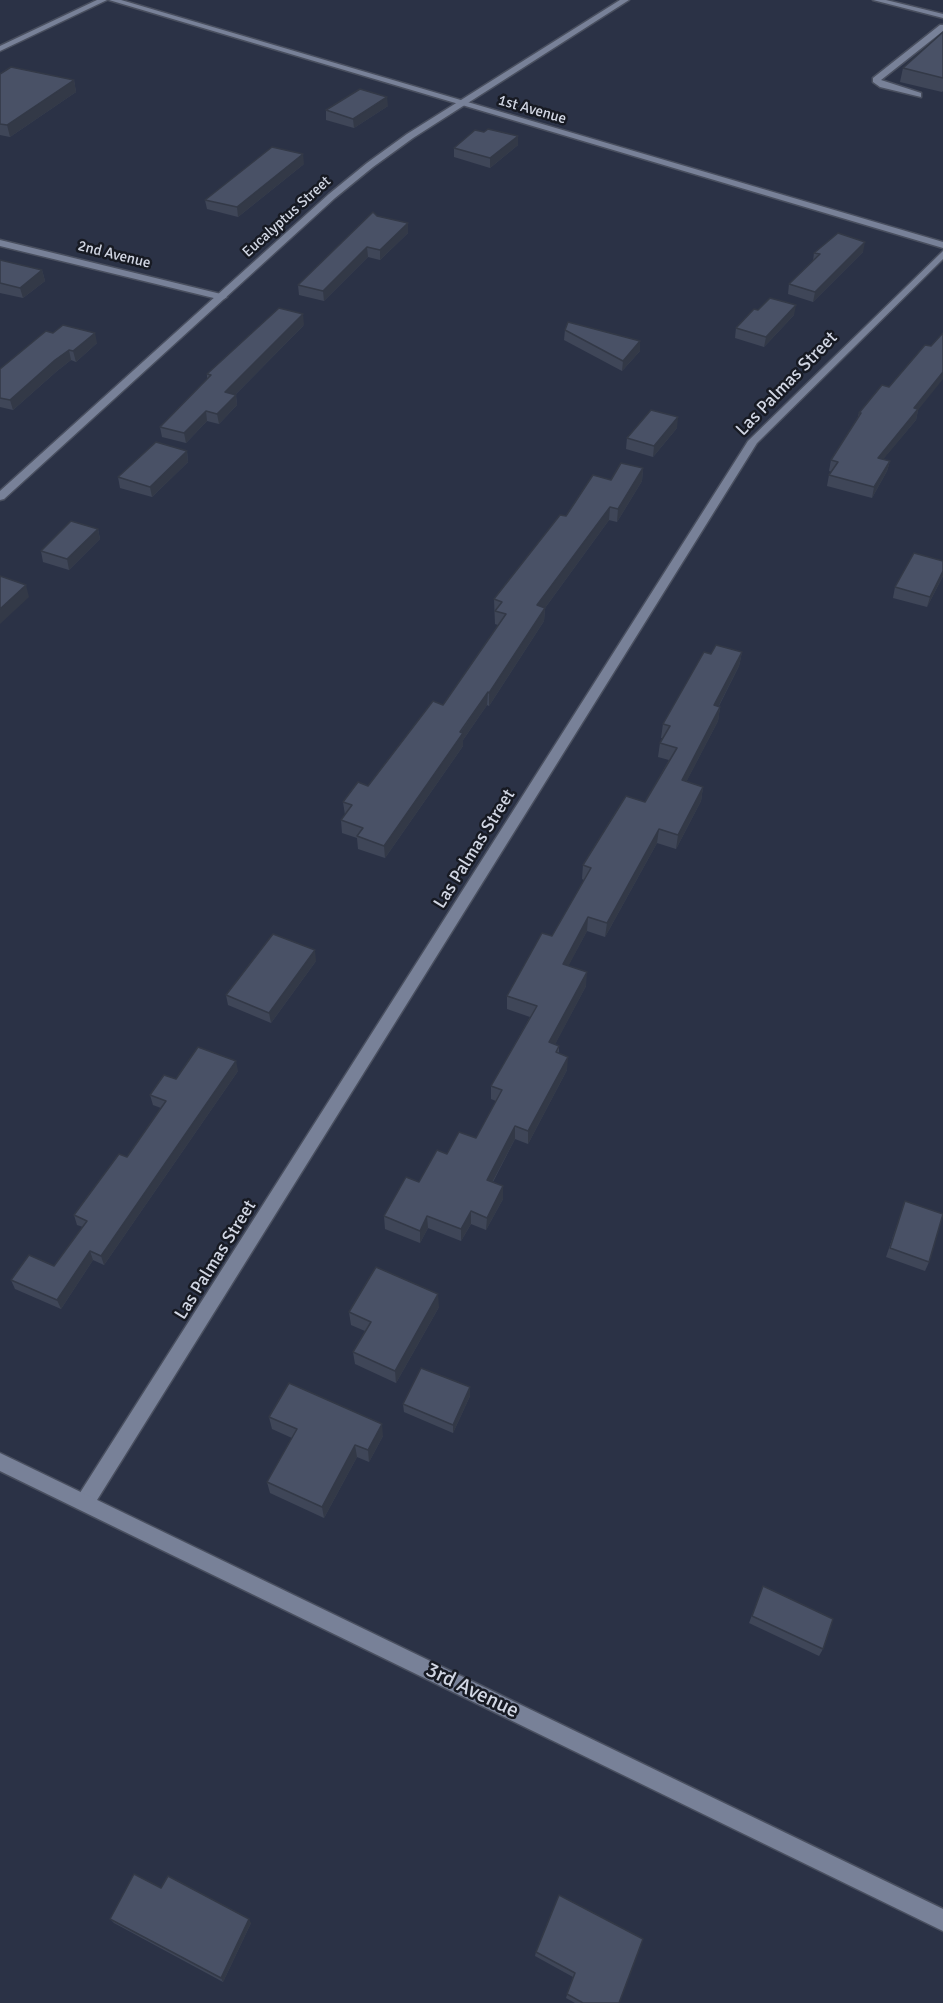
<!DOCTYPE html>
<style>
body{margin:0}
canvas{display:block;background:#2b3246}
</style>
<canvas width="943" height="2003"></canvas>
<script>
const g = document.querySelector('canvas').getContext('2d');
g.lineJoin = 'round';
const toPath = rows => new Path2D(rows.map(r => 'M' + r).join(''));
function strokePath(path, color, width, dash) { g.strokeStyle = color; g.lineWidth = width; g.lineCap = dash ? 'butt' : 'round'; g.setLineDash(dash || []); g.stroke(path); }
function fill(path, color) { g.fillStyle = color; g.fill(path, 'evenodd'); }
function write(font, color, halo, rows, align = 'center') {
  g.font = font + ' Signika,sans-serif'; g.lineWidth = 5; g.setLineDash([]); g.textBaseline = 'middle'; g.strokeStyle = halo; g.fillStyle = color; for (const [text, x, y, turn = 0] of rows) {
    g.save(); g.translate(x, y); g.rotate((+turn || 0) * Math.PI / 180); g.textAlign = isNaN(turn) ? turn : align; if (halo) g.strokeText(text, 0, 0); g.fillText(text, 0, 0); g.restore();
  }
}
const service = toPath([
 [940,25,943,25,943,31,881,80,921,93,921,97,880,87,873,82,873,78,940,25]
]);
const minor = toPath([
 [97,0,107,0,0,51,0,46,97,0],
 [109,0,121,0,943,242,943,248,109,0],
 [0,240,225,295,227,297,222,300,0,246,0,240],
 [943,251,943,259,757,443,92,1508,85,1511,78,1508,76,1502,78,1496,748,441,943,251]
]);
const tertiary = toPath([
 [0,1453,943,1909,943,1931,0,1471,0,1453]
]);
const secondary = toPath([
 [620,0,629,0,413,138,373,167,335,198,4,499,0,500,0,491,329,194,367,163,407,134,620,0],
 [873,0,886,0,943,14,943,18,873,0]
]);
const wall = toPath([
 [943,32,943,91,942,92,900,82,903,68],
 [0,74,74,80,76,92,10,137,0,135],
 [388,106,354,128,326,120,326,110],
 [484,132,518,136,518,145,490,168,454,157,454,148],
 [304,164,238,217,207,209,205,200],
 [377,216,408,233,380,260,368,257,324,301,299,295,298,285],
 [863,252,813,302,788,294,789,284,813,261,814,253],
 [0,260,42,270,45,281,23,298,0,293],
 [794,315,764,347,735,338,736,328],
 [304,325,235,395,236,395,237,405,219,424,207,421,186,443,162,437,160,427,207,379,207,374],
 [565,330,640,341,640,351,622,371,564,340],
 [53,333,97,343,76,362,71,360,57,371,13,410,0,407,0,369],
 [889,387,918,410,916,420,883,459,890,461,887,471,872,498,827,486,829,475,832,472,829,471,831,460,857,420,859,413],
 [677,428,653,457,626,449,627,438],
 [187,451,188,462,152,497,120,488,118,477],
 [643,468,642,481,617,522,609,520,545,608,544,621,489,706,487,705,463,740,463,746,385,858,358,849,357,838,342,833,341,820,345,815,343,802,368,786,443,705,498,625,495,624,494,599,566,516,611,480],
 [98,529,100,539,69,570,43,562,41,551],
 [943,561,943,576,927,607,893,598,895,587],
 [742,652,739,666,719,706,720,707,718,721,686,782,703,787,701,801,676,849,657,843,605,937,587,931,568,966,586,986,555,1044,559,1046,559,1053,567,1070,528,1144,515,1139,493,1182,503,1186,503,1199,486,1230,471,1224,461,1241,428,1228,420,1243,385,1229,384,1216,447,1154,476,1138,496,1101,491,1099,491,1086,530,1017,507,1009,507,996,552,936,584,880,582,879,583,865,645,802,669,760,658,757,660,743,663,738,661,738,663,724,711,654],
 [316,961,271,1023,228,1005,226,995],
 [238,1071,104,1265,93,1260,61,1309,15,1289,11,1280,54,1266,83,1227,77,1225,74,1215,127,1157,161,1108,153,1105,150,1095,176,1079],
 [905,1201,929,1262,925,1271,886,1257],
 [439,1307,396,1383,355,1364,353,1352,365,1331,351,1325,349,1312],
 [470,1387,470,1396,453,1433,404,1412,403,1404],
 [269,1417,383,1436,369,1462,357,1457,324,1518,270,1493,267,1482,292,1438,272,1429],
 [763,1586,823,1649,819,1656,749,1623],
 [161,1888,251,1923,223,1982,114,1923,110,1919],
 [559,1895,619,2003,575,2003,566,1998,573,1977,535,1956,536,1952]
]);
const shadedWall = toPath([
 [74,80,76,92,10,137,7,125],
 [387,97,388,106,354,128,353,119],
 [518,136,518,145,490,168,490,158],
 [303,154,304,164,238,217,237,207],
 [408,223,408,233,380,260,380,250],
 [865,242,863,252,813,302,815,292],
 [367,247,368,257,324,301,323,291],
 [42,270,45,281,23,298,20,288],
 [796,305,794,315,764,347,766,337],
 [303,314,304,325,227,403,225,392],
 [95,333,97,343,76,362,73,351],
 [640,341,640,351,622,371,623,361],
 [69,350,71,360,57,371,13,410,10,400,55,360],
 [943,368,943,379,918,410,916,420,876,468,878,458],
 [236,395,237,405,219,424,217,414],
 [206,411,207,421,186,443,184,433],
 [678,417,677,428,653,457,654,446],
 [187,451,188,462,152,497,150,487],
 [890,461,887,471,872,498,874,487],
 [643,468,642,481,617,522,618,509],
 [610,507,609,520,545,608,544,621,489,706,489,693,537,605],
 [98,529,100,539,69,570,67,559],
 [943,571,943,576,927,607,930,597],
 [26,585,29,597,0,624,0,609],
 [742,652,739,666,712,719,714,705],
 [488,692,487,705,463,740,463,746,385,858,384,846],
 [720,707,718,721,680,794,682,780],
 [703,787,701,801,676,849,678,835],
 [659,829,657,843,605,937,607,923],
 [588,917,587,931,562,978,563,964],
 [315,950,316,961,271,1023,269,1013],
 [587,972,586,986,549,1056,549,1042],
 [568,1057,567,1070,528,1144,528,1131],
 [236,1061,238,1071,104,1265,101,1256],
 [515,1126,515,1139,487,1192,487,1180],
 [503,1186,503,1199,486,1230,487,1218],
 [471,1211,471,1224,461,1241,461,1229],
 [427,1216,428,1228,420,1243,420,1231],
 [90,1251,93,1260,61,1309,57,1300],
 [438,1294,439,1307,396,1383,395,1371],
 [470,1387,470,1396,453,1433,453,1425],
 [382,1424,383,1436,369,1462,368,1450],
 [355,1445,357,1457,324,1518,322,1507],
 [249,1919,251,1923,223,1982,221,1978]
]);
const building = toPath([
 [943,32,943,78,903,68,943,32],
 [11,67,74,80,7,125,0,124,0,74,11,67],
 [360,89,387,97,353,119,326,110,360,89],
 [488,129,518,136,490,158,454,148,475,130,484,132,488,129],
 [272,147,303,154,237,207,205,200,272,147],
 [373,212,377,216,408,223,380,250,367,247,323,291,298,285,373,212],
 [838,233,865,242,815,292,789,284,820,254,814,253,838,233],
 [0,260,42,270,20,288,0,283,0,260],
 [770,298,796,305,766,337,736,328,754,309,758,310,770,298],
 [279,308,303,314,225,392,236,395,217,414,206,411,184,433,160,427,211,375,207,374,279,308],
 [568,322,640,341,623,361,565,330,568,322],
 [63,325,95,333,73,351,69,350,55,360,10,400,0,398,0,369,46,331,53,333,63,325],
 [943,333,943,372,914,408,918,409,878,458,890,461,874,487,829,475,838,462,831,460,861,413,859,413,882,385,889,387,925,345,931,346,943,333],
 [651,410,678,417,654,446,627,438,651,410],
 [156,442,187,451,150,487,118,477,156,442],
 [621,463,643,468,618,509,610,507,537,605,545,608,489,693,488,692,460,732,463,733,384,846,357,836,363,828,341,820,352,805,343,802,358,782,368,786,433,701,443,705,506,614,495,611,502,602,494,599,560,515,566,516,593,475,611,480,621,463],
 [71,521,98,529,67,559,41,551,71,521],
 [914,553,943,561,943,571,930,597,895,587,914,553],
 [0,576,26,585,0,609,0,576],
 [716,645,742,652,714,705,720,707,682,780,703,787,678,835,659,829,607,923,588,917,563,964,587,972,549,1042,559,1046,556,1052,568,1057,528,1131,515,1126,487,1180,503,1186,487,1218,471,1211,461,1229,427,1216,420,1231,384,1216,406,1177,419,1182,437,1150,447,1154,459,1132,476,1138,502,1090,491,1086,537,1006,507,996,542,933,552,936,591,868,583,865,626,796,645,802,677,748,660,743,670,726,663,724,704,652,711,654,716,645],
 [273,934,315,950,269,1013,226,995,273,934],
 [198,1047,236,1061,101,1256,90,1251,57,1300,11,1280,29,1255,54,1266,87,1221,74,1215,119,1154,127,1157,166,1101,150,1095,164,1075,176,1079,198,1047],
 [905,1201,943,1214,929,1262,890,1248,905,1201],
 [376,1267,438,1294,395,1371,353,1352,371,1322,349,1312,376,1267],
 [421,1368,470,1387,453,1425,403,1404,421,1368],
 [289,1383,382,1424,368,1450,355,1445,322,1507,267,1482,297,1429,269,1417,289,1383],
 [763,1586,833,1619,823,1649,752,1616,763,1586],
 [134,1874,161,1888,168,1876,249,1919,221,1978,110,1919,134,1874],
 [559,1895,643,1939,619,2003,583,2003,567,1994,575,1973,536,1952,559,1895]
]);
const farStreetnames = [
 ["1st Avenue",532,110,16],
 ["Eucalyptus Street",287,217,-42],
 ["2nd Avenue",114,255,14]
];
const streetNames = [
 ["Las Palmas Street",787,384,-46],
 ["Las Palmas Street",475,849,-58],
 ["Las Palmas Street",216,1260,-58]
];
const nearStreetnames = [
 ["3rd Avenue",472,1691,26]
];
strokePath(service, '#494f5f', 3);
strokePath(minor, '#494f5f', 3);
strokePath(tertiary, '#494f5f', 3);
strokePath(secondary, '#494f5f', 3);
fill(service, '#788198');
fill(minor, '#788198');
fill(tertiary, '#788198');
fill(secondary, '#788198');
fill(wall, '#3f4658');
fill(shadedWall, '#333947');
fill(building, '#495166');
strokePath(building, '#333947', 1.5);
write('15px', '#d1d6e3', '#171a23', farStreetnames);
write('18px', '#d1d6e3', '#171a23', streetNames);
write('21px', '#d1d6e3', '#171a23', nearStreetnames);
</script>
